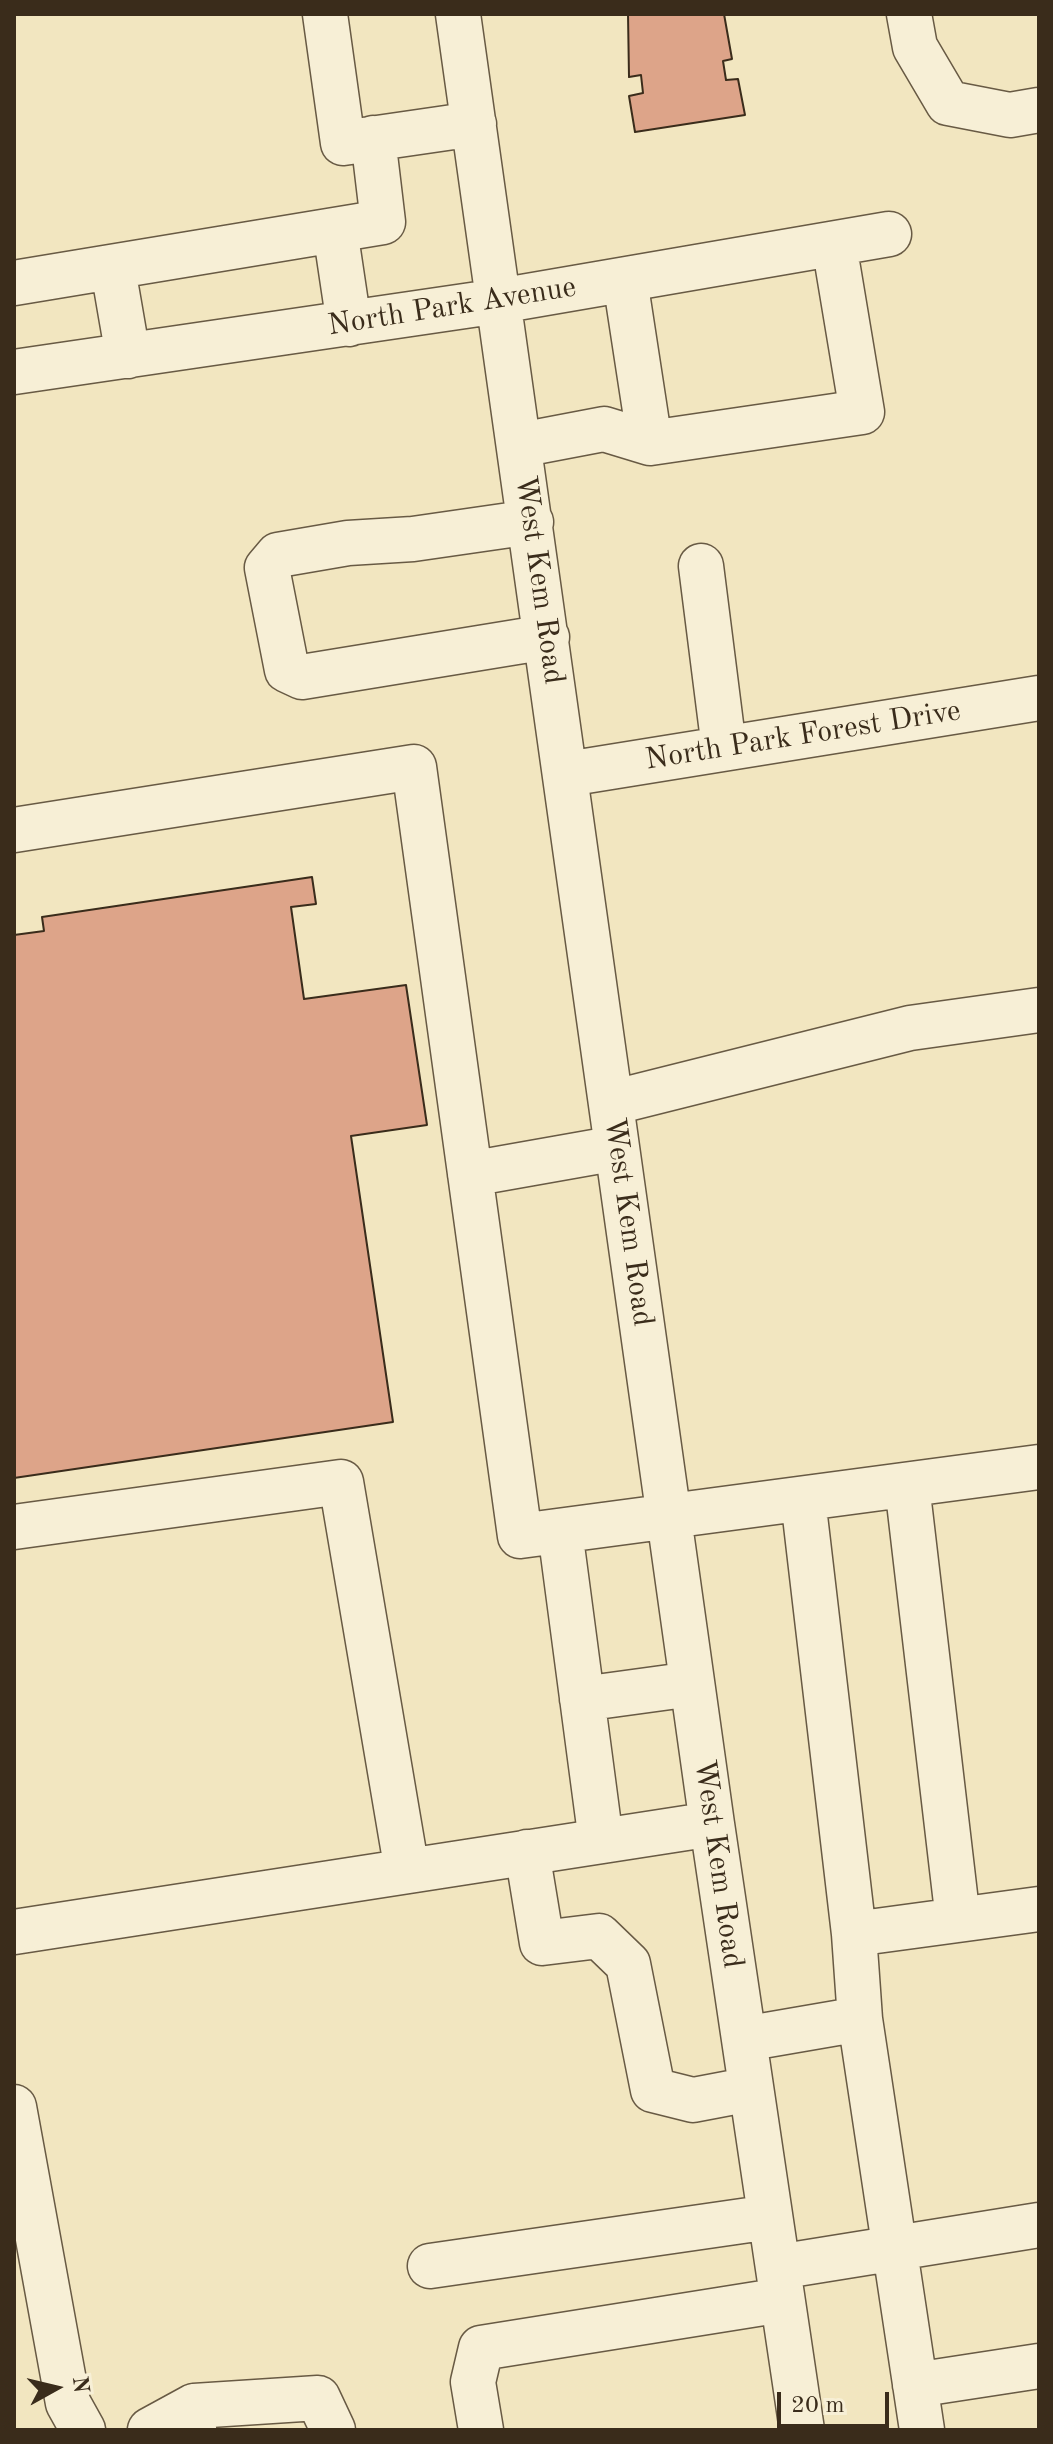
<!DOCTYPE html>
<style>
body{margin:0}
#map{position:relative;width:1053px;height:2444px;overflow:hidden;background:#f2e6c0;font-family:"Old Standard TT",serif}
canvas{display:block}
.frame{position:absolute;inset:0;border:16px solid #3a2c1b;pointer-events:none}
.north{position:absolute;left:16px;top:2348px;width:80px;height:80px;-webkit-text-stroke:6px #f7efd6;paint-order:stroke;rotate:82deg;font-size:22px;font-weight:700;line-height:32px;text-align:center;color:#3a2c1b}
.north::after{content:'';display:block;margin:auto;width:28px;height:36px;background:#3a2c1b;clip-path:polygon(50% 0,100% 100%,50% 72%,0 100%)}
.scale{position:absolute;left:777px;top:2392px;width:112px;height:36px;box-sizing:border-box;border:4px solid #3a2c1b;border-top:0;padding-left:10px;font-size:24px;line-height:28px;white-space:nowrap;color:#3a2c1b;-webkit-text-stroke:6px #f7efd6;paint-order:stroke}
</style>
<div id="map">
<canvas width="1053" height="2444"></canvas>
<div class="frame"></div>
<div class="north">N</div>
<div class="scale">20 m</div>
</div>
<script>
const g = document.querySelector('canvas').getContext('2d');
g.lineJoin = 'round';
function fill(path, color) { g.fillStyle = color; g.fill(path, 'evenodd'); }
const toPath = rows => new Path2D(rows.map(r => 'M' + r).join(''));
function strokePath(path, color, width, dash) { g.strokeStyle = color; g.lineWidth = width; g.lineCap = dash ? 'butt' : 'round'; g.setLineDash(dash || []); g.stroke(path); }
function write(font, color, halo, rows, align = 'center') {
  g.font = font + ' "Old Standard TT",serif'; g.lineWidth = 6; g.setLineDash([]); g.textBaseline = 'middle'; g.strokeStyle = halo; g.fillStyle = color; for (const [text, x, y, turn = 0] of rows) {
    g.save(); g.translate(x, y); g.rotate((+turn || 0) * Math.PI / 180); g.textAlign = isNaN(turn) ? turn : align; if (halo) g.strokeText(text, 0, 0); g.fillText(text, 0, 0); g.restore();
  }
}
const building = toPath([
 [628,14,724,14,732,59,723,61,726,80,738,79,745,115,635,132,629,96,643,93,641,75,629,77,628,14],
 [312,877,316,904,291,907,304,999,406,985,427,1125,351,1136,393,1422,14,1478,14,935,44,931,42,917,312,877]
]);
const minor = toPath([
 [325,14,343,143,474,124],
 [458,14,712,1824,802,2430],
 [909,14,915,47,948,103,1010,115,1039,110],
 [335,230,349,324],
 [113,269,128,356],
 [625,280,650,443],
 [14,283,383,222,373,138],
 [14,372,499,301,889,234],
 [520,445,604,429,650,443,862,412,834,244],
 [531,522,413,539,348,543,278,555,267,568,287,670,302,677,547,637],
 [701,566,724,748],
 [567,774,1039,698],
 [14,830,414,767,520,1536,1039,1467],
 [611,1103,910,1028,1039,1010],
 [470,1174,617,1148],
 [907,1485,958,1920],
 [803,1499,854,1934],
 [14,1527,341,1482,407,1871],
 [560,1531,601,1841],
 [582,1699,692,1684],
 [527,1852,542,1943,599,1936,628,1964,653,2090,693,2100,751,2089],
 [14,1932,712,1824],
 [860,2019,922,2430],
 [744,2039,860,2019,854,1934,1039,1909],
 [14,2107,68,2403,83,2430],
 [430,2266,770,2217],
 [778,2267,1039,2225],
 [915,2385,1039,2366],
 [150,2430,194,2406],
 [194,2430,194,2406,318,2398,333,2430],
 [481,2430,473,2382,481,2348,782,2300]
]);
const streetNames = [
 ["North Park Avenue",452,307,-9],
 ["West Kem Road",539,580,82],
 ["North Park Forest Drive",803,736,-9],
 ["West Kem Road",628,1222,82],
 ["West Kem Road",718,1864,82]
];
fill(building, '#dda489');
strokePath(building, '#3a2c1b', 2);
strokePath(minor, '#685a44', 47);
strokePath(minor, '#f7efd6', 44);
write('30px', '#3a2c1b', '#f7efd6', streetNames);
</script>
